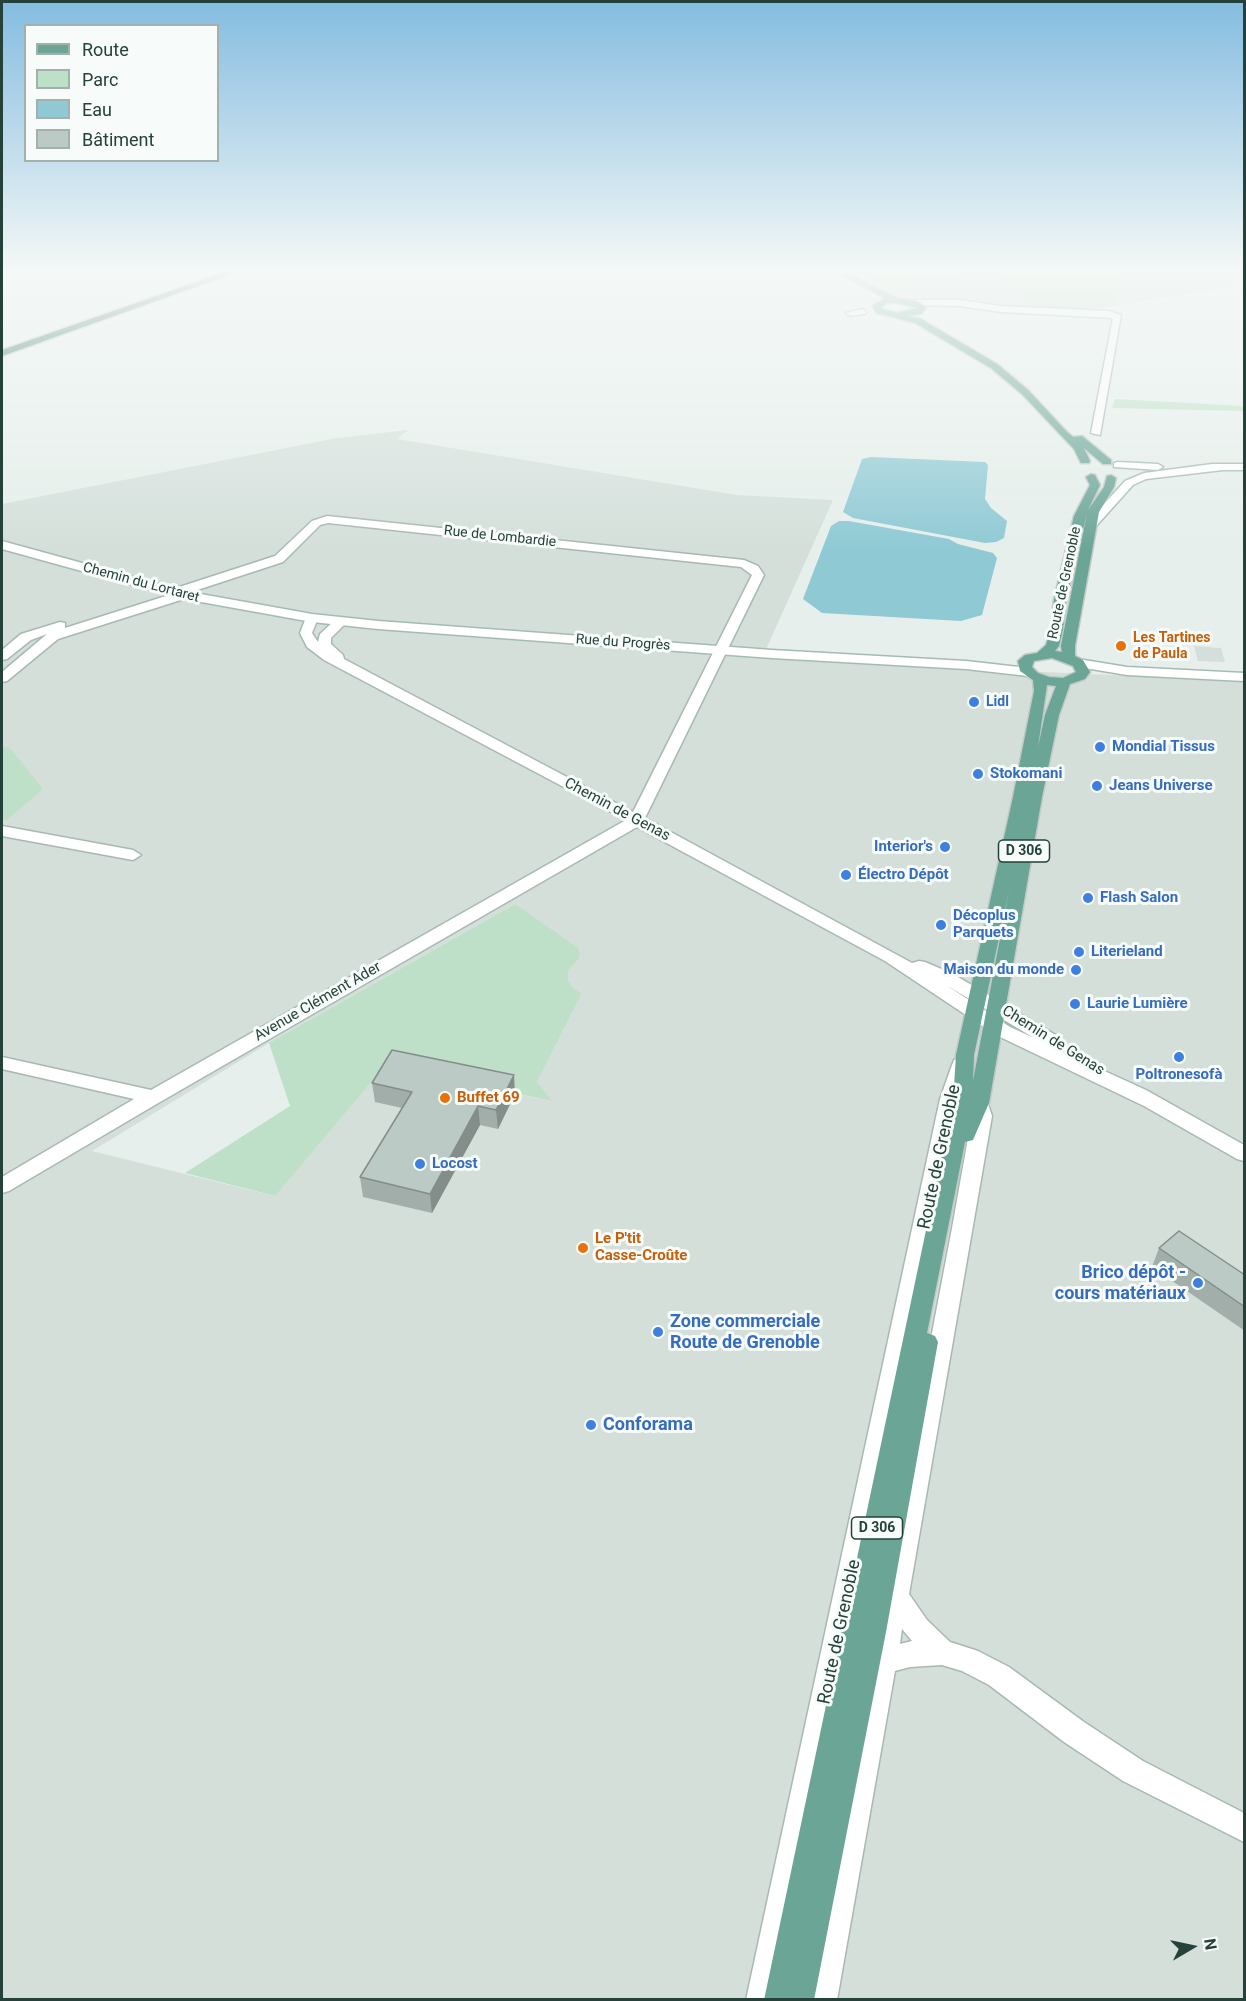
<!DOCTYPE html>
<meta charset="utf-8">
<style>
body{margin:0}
#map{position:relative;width:1246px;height:2001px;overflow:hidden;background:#e6efeb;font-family:Roboto,sans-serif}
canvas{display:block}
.frame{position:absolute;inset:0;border:3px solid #24423a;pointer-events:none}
.legend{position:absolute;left:24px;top:24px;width:195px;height:138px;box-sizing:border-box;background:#f7fbf9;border:2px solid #a3b1ad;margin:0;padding:8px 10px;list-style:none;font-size:18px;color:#24423a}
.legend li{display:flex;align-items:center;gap:12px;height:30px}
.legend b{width:30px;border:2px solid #a3b1ad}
.north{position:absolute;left:1162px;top:1917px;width:60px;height:60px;-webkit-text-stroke:4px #f7fbf9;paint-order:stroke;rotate:81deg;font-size:16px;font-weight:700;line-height:24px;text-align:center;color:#24423a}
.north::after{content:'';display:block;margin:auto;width:21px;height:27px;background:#24423a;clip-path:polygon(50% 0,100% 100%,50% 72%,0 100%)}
</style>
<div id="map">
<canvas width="1246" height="2001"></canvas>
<div class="frame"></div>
<ul class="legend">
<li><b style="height:8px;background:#6aa596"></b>Route</li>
<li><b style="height:16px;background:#bfe0c8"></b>Parc</li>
<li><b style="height:16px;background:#8ec9d4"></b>Eau</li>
<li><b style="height:16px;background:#bbcac4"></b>Bâtiment</li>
</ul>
<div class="north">N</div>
</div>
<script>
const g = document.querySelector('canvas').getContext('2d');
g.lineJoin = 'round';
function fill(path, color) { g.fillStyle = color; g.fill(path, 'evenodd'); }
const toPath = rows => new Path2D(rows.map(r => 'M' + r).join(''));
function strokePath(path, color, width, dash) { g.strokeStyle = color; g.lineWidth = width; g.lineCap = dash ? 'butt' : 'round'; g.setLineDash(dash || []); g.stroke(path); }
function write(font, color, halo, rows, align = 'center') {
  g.font = font + ' Roboto,sans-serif'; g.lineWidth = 6; g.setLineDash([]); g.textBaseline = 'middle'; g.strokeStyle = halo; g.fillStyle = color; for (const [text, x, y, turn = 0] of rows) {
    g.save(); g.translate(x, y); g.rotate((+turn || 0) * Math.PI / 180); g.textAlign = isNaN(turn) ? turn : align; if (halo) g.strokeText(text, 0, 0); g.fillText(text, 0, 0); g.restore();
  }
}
const built = toPath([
 [852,272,1244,272,1244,285,1082,311,1017,309,963,301,924,301,897,297],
 [408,430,397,439,737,495,833,500,763,656,846,663,1244,681,1244,1999,2,2000,2,504,337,438],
 [515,904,578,960,568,971,568,980,573,988,582,993,537,1082,551,1101,385,1066,274,1196,92,1151,269,1043],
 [1194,646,1221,648,1225,662,1198,661]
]);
const green = toPath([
 [857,272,1123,272,1115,304,1076,309,1037,308,997,275,891,290],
 [1115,399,1244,406,1244,411,1112,408],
 [2,746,10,748,43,789,7,820,2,819],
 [515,904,578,948,580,954,578,960,568,971,568,980,573,988,582,993,537,1082,552,1101,385,1066,275,1196,185,1173,290,1106,269,1043]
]);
const water = toPath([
 [871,457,985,462,988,465,985,499,991,508,1007,521,1004,538,996,542,985,543,853,518,843,512,862,459],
 [839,521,849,521,949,539,958,544,993,553,997,558,982,615,961,621,822,613,803,599,831,526]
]);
const street = toPath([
 [914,300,960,300,1001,306,1109,311,1121,315,1100,435,1091,433,1113,318,1001,312,960,306,911,305,911,301,914,300],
 [862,309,866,312,865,314,850,316,846,313,862,309],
 [327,516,744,560,758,566,764,575,645,818,912,963,919,961,925,962,953,974,1059,1037,1061,1041,1059,1045,1052,1047,1146,1090,1244,1145,1244,1161,1237,1159,1144,1106,996,1035,885,961,637,827,160,1102,9,1191,2,1193,2,1177,134,1099,2,1069,2,1057,151,1090,626,820,324,660,307,647,300,633,307,615,317,615,318,618,312,633,318,642,320,634,336,619,346,619,347,622,331,638,331,644,343,655,344,659,633,812,752,575,741,567,328,523,320,525,283,562,188,593,187,598,58,639,7,681,2,682,2,672,47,634,31,640,7,659,2,660,2,650,21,634,60,622,65,623,65,628,169,595,170,590,275,556,312,521,327,516],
 [946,985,1034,1038,1010,1027,946,985],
 [2,826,133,850,141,855,133,860,2,836,2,826],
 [961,1059,968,1060,970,1065,960,1099,778,2000,746,2000,940,1099,952,1065,954,1060,961,1059],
 [979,1096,986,1098,992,1116,909,1594,927,1620,950,1642,978,1651,1009,1667,1084,1722,1143,1761,1244,1813,1244,1842,1123,1781,1064,1742,989,1685,962,1671,942,1665,910,1667,895,1671,837,2000,805,2000,952,1228,972,1116,969,1103,972,1098,979,1096],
 [902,1629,912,1641,900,1644,902,1629]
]);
const secondary = toPath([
 [1118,462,1158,464,1163,467,1158,470,1114,467,1114,463,1118,462],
 [1212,464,1244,464,1244,470,1223,470,1146,479,1133,485,1097,525,1089,525,1087,523,1125,481,1144,473,1212,464],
 [2,541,184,591,312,614,378,621,772,650,966,661,1028,668,1035,672,1028,676,966,669,772,658,378,629,312,622,179,598,2,549,2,541],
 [1078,659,1127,667,1244,673,1244,681,1127,675,1073,666,1071,663,1078,659]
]);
const primary = toPath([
 [836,272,846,272,897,298,917,301,925,306,926,308,921,314,908,316,921,319,997,364,1028,390,1067,432,1073,437,1082,436,1111,460,1111,464,1103,464,1084,448,1090,461,1089,463,1081,463,1074,449,1022,394,991,368,915,323,877,313,872,306,885,298,836,272],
 [887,303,897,303,917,308,897,313,883,309,881,307,887,303],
 [1091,474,1095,475,1100,485,1088,510,1104,487,1107,476,1111,475,1116,478,1114,487,1099,512,1075,646,1075,656,1083,660,1090,672,1085,679,1070,684,1059,715,1042,797,989,1103,973,1140,965,1142,927,1333,935,1336,938,1342,886,1632,814,2000,764,2000,953,1102,956,1055,1013,797,1034,691,1033,680,1020,671,1018,661,1025,655,1037,653,1046,645,1051,629,1054,600,1074,516,1090,485,1086,477,1091,474],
 [1087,513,1061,646,1062,652,1055,651,1059,646,1063,629,1066,600,1087,513],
 [1052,658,1073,666,1076,672,1063,678,1049,677,1038,673,1032,667,1034,661,1052,658],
 [1047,685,1056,686,1045,715,1038,747,1047,685],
 [1009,891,973,1081,974,1055,1009,891]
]);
const highway = toPath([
 [225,272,237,272,2,356,2,350,225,272]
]);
const wall = toPath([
 [372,1083,515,1094,498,1129,480,1125,432,1213,363,1197,360,1177,402,1108,375,1102],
 [1159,1248,1245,1275,1245,1331,1152,1267]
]);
const shadedWall = toPath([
 [514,1075,515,1094,498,1129,496,1110],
 [478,1106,480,1125,432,1213,430,1194]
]);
const building = toPath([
 [392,1050,514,1075,496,1110,478,1106,430,1194,360,1177,412,1092,372,1083,392,1050],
 [1179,1231,1245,1275,1245,1307,1159,1248,1179,1231]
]);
const markers = [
 [1121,646,6,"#e8710a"],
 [974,702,6,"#3f7fe0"],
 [1100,747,6,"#3f7fe0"],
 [978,774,6,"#3f7fe0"],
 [1097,786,6,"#3f7fe0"],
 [945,847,6,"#3f7fe0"],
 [846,875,6,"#3f7fe0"],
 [1088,898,6,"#3f7fe0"],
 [941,925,6,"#3f7fe0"],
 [1079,952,6,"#3f7fe0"],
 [1076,970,6,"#3f7fe0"],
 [1075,1004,6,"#3f7fe0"],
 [1179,1057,6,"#3f7fe0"],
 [445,1098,6,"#e8710a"],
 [420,1164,6,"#3f7fe0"],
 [583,1248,6,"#e8710a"],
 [1198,1283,6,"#3f7fe0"],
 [658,1332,6,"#3f7fe0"],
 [591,1425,6,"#3f7fe0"]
];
const farStreetnames = [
 ["Rue de Lombardie",500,537,6],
 ["Chemin du Lortaret",141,583,15],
 ["Route de Grenoble",1065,583,-78],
 ["Rue du Progrès",623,643,4]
];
const farFoodnames = [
 ["Les Tartines",1133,638],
 ["de Paula",1133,654]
];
const farShopnames = [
 ["Lidl",986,702]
];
const shields = [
 [1024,851,51],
 [877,1528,51]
];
const shieldNames = [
 ["D 306",1024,851],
 ["D 306",877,1528]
];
const shopNames = [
 ["Mondial Tissus",1112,747],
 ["Stokomani",990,774],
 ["Jeans Universe",1109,786],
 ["Interior's",933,847,"right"],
 ["Électro Dépôt",858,875],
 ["Flash Salon",1100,898],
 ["Décoplus",953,916],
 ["Parquets",953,933],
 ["Literieland",1091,952],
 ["Maison du monde",1064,970,"right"],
 ["Laurie Lumière",1087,1004],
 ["Poltronesofà",1179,1075,"center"],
 ["Locost",432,1164]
];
const streetNames = [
 ["Chemin de Genas",617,810,28],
 ["Avenue Clément Ader",318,1002,-30],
 ["Chemin de Genas",1053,1041,32]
];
const foodNames = [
 ["Buffet 69",457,1098],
 ["Le P'tit",595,1239],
 ["Casse-Croûte",595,1256]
];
const nearStreetnames = [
 ["Route de Grenoble",940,1157,-78],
 ["Route de Grenoble",840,1632,-78]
];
const nearShopnames = [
 ["Brico dépôt -",1186,1273,"right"],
 ["cours matériaux",1186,1294,"right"],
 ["Zone commerciale",670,1322],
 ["Route de Grenoble",670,1343],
 ["Conforama",603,1425]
];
fill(built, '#d4dfda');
fill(green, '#bfe0c8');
fill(water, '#8ec9d4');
strokePath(street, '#a8b8b2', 3);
strokePath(secondary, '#a4bbb3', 3);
strokePath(primary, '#c2cac8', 3);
strokePath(highway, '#c2cac8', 3);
fill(street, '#fff');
fill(secondary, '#fff');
fill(primary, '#6aa596');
fill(highway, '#2f6f62');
fill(wall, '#a1aea9');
fill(shadedWall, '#838d89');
fill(building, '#bbcac4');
strokePath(building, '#838d89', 1.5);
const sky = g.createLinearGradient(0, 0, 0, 552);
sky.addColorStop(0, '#84bce0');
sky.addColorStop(0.49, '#f4f8f6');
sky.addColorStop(1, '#f4f8f600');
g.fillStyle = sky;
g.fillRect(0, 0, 1246, 552);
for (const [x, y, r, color] of markers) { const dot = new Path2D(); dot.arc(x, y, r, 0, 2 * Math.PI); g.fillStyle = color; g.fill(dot); strokePath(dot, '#f7fbf9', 2); }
write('14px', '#24423a', '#f7fbf9', farStreetnames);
write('bold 14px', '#c56008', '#f7fbf9', farFoodnames, 'left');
write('bold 14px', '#366cbe', '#f7fbf9', farShopnames, 'left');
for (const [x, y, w] of shields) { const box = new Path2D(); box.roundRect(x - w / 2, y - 11, w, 22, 4.5); g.fillStyle = '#f7fbf9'; g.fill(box); strokePath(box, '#24423a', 1.5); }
write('bold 14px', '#24423a', null, shieldNames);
write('bold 15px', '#366cbe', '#f7fbf9', shopNames, 'left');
write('15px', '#24423a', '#f7fbf9', streetNames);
write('bold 15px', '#c56008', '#f7fbf9', foodNames, 'left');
write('18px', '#24423a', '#f7fbf9', nearStreetnames);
write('bold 18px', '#366cbe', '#f7fbf9', nearShopnames, 'left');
</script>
